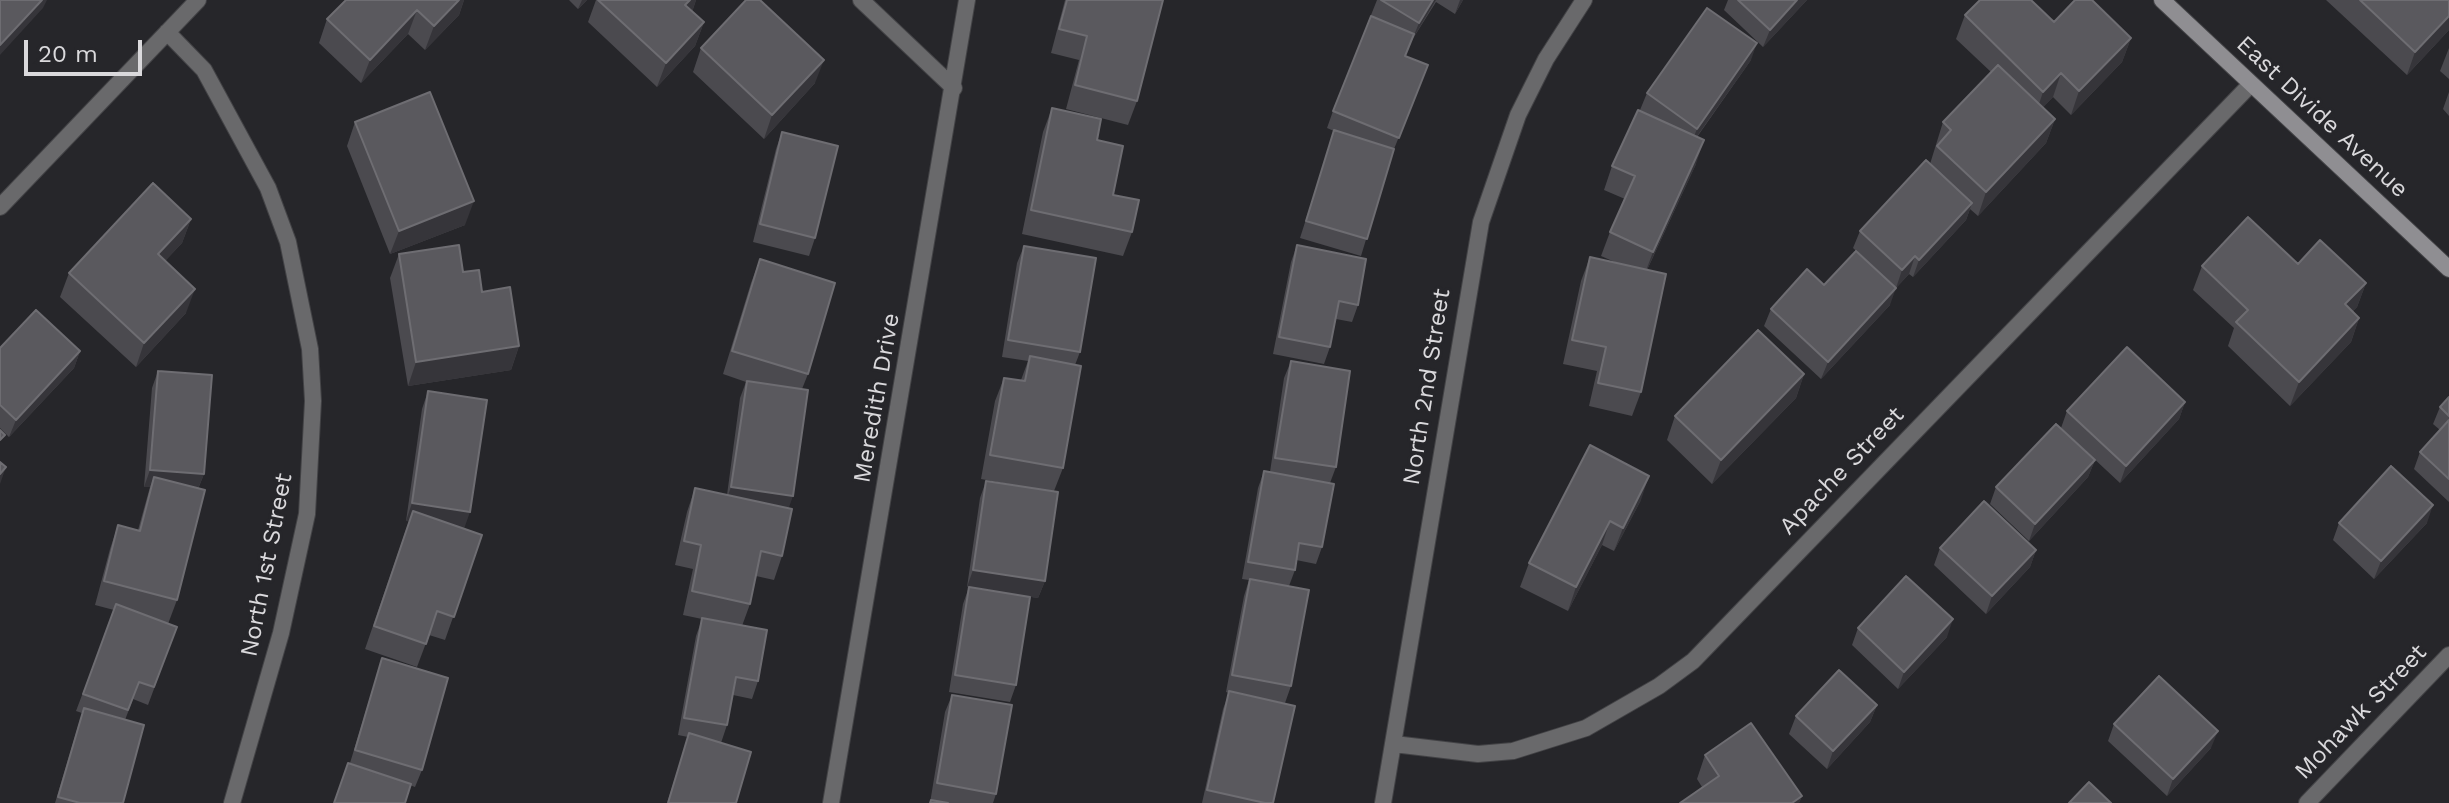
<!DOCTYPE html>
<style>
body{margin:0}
#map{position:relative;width:2449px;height:803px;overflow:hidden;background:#26262a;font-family:"Work Sans",sans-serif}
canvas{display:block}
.scale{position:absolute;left:24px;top:40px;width:118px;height:36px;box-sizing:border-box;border:4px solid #dad9dc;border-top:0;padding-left:10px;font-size:24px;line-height:28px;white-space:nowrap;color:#dad9dc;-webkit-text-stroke:6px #26262a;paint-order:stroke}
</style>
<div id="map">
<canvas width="2449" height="803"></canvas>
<div class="scale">20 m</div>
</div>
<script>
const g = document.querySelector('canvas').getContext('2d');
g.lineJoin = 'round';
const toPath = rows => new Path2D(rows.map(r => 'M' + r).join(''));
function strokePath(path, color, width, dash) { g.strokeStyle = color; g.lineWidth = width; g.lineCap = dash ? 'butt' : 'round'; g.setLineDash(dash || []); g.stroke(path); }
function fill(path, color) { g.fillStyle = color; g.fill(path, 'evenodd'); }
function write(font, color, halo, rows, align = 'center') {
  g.font = font + ' "Work Sans",sans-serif'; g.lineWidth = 6; g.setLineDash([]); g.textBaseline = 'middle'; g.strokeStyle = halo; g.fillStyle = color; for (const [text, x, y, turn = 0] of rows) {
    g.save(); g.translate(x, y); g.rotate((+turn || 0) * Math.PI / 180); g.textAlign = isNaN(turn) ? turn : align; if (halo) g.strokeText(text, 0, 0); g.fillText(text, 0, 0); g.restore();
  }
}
const street = toPath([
 [861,0,954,88],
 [167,32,204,70,268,188,288,242,310,349,313,401,307,514,281,633,232,803],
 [0,207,198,0],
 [1394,744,1478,754,1513,751,1586,728,1659,686,1693,661,2251,84],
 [831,803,967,0],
 [1383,803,1481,222,1518,115,1546,59,1584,0],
 [2307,803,2449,655]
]);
const secondary = toPath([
 [2162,0,2449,269]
]);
const wall = toPath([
 [346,0,464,0,459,15,425,50,408,34,361,83,319,43,327,19],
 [569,0,587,0,578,9],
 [596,0,696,0,692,12,704,22,695,46,657,87,588,22],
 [1065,0,1163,0,1137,101,1128,125,1066,109,1079,60,1051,53],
 [1377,0,1463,0,1455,14,1436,2,1412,40,1405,56,1428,65,1392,154,1361,256,1300,238,1334,131,1327,128,1333,111,1377,19,1371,15],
 [1728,0,1807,0,1763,47,1724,10],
 [2326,0,2449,0,2449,30,2407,75],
 [1965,15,2054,22,2131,38,2122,62,2071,115,2053,97,2043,107,2055,119,2046,143,1978,216,1970,209,1966,220,1913,277,1909,274,1896,288,1853,248,1860,231,1930,164,1943,122,1991,72,1956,39],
 [701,48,815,83,764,139,693,72],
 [2449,48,2449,79,2440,71],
 [1751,60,1697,137,1696,164,1647,270,1641,392,1632,416,1589,406,1597,371,1563,364,1581,281,1590,257,1617,263,1601,256,1610,232,1625,199,1604,190,1612,166,1645,113,1640,110,1647,93],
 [2449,92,2449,116,2443,109],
 [1052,108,1097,140,1113,195,1132,232,1123,256,1022,234,1043,132],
 [355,122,465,225,390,254,347,146],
 [782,132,815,238,809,256,753,242,776,149],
 [191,219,182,243,165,261,186,313,136,367,60,297,69,273],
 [1297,245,1358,305,1352,322,1336,319,1330,347,1324,364,1273,354,1291,262],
 [1024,246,1080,352,1075,365,1063,468,1054,491,1045,581,1038,598,1000,592,1016,685,1010,702,949,692,963,604,969,587,967,587,980,498,986,481,1024,487,981,479,995,401,1004,378,1021,380,1028,361,1002,357,1017,263],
 [399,254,463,272,482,292,519,346,511,370,408,386,390,278],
 [760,259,808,374,802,389,782,556,774,580,756,576,750,604,742,626,758,681,752,699,733,695,727,725,721,743,736,803,667,803,688,737,678,735,696,636,702,619,683,615,693,569,675,565,687,512,695,488,727,495,740,398,746,382,723,374,751,283],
 [2298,264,2366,283,2357,307,2353,311,2359,318,2351,342,2290,406,2228,346,2234,328,2193,290,2202,266],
 [1824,285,1890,305,1821,379,1764,326,1771,309],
 [0,348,80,351,74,368,9,437,0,428],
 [1291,361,1336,467,1330,483,1322,547,1316,564,1296,560,1295,570,1289,586,1291,686,1285,703,1264,699,1273,803,1202,803,1223,709,1229,693,1226,692,1244,596,1249,580,1242,579,1258,488,1264,471,1270,472,1284,378],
 [158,371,204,474,198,489,177,600,168,624,177,627,148,705,133,699,125,720,123,803,55,803,82,713,76,711,114,610,95,605,110,549,118,525,138,530,150,487,144,487,152,388],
 [1804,374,1796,398,1712,484,1667,440,1675,416],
 [428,391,464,528,482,535,445,640,429,635,417,667,365,649,409,521,406,521,422,409],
 [2449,397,2449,502,2414,469,2420,452,2440,430,2433,424,2440,407],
 [2185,402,2179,419,2120,483,2061,428,2067,411],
 [2095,460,2088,477,2029,541,1990,504,1996,487],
 [1641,500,1614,551,1602,545,1568,611,1520,587,1529,563],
 [2339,523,2427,523,2374,579,2333,540],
 [1940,548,2036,550,2030,567,1986,614,1934,565],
 [1858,628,1947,637,1898,689,1852,645],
 [382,658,422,770,415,787,350,763],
 [952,695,996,794,993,803,930,803,945,712],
 [1877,705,1870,722,1827,769,1789,734,1796,716],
 [2114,724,2211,748,2167,796,2108,741],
 [1705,755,1802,796,1799,803,1680,803,1702,787,1697,779]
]);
const shadedWall = toPath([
 [42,0,47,0,43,8,0,55,0,45],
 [459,0,464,0,459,15,425,50,434,26],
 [582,0,587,0,578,9],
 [690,0,696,0,692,12,685,5],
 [1433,0,1436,0,1412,40,1419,23],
 [1460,0,1463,0,1455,14],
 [1797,0,1807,0,1763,47,1770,30],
 [417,10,408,34,361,83,370,60],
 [2449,16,2449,30,2407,75,2415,52],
 [704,22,695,46,657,87,666,63],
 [2131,38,2122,62,2071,115,2079,91],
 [1757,43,1751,60,1690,146,1697,129],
 [824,60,815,83,764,139,772,115],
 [2061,73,2053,97,2035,116,2043,92],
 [2055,119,2046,143,1978,216,1986,192],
 [1704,140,1696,164,1644,276,1653,252],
 [474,201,465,225,390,254,399,231],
 [1972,203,1966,220,1913,277,1919,260],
 [191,219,182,243,149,278,158,254],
 [1915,256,1909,274,1896,288,1902,270],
 [2366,283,2357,307,2337,328,2345,304],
 [1896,288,1890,305,1821,379,1828,362],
 [195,289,186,313,136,367,144,343],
 [2359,318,2351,342,2290,406,2299,382],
 [519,346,511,370,408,386,416,362],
 [80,351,74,368,9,437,16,420],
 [1804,374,1796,398,1712,484,1721,460],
 [2185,402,2179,419,2120,483,2126,466],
 [2095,460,2088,477,2029,541,2035,524],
 [6,467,0,484,0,474],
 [150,470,204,474,197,491,154,477,150,487,144,487],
 [1649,476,1641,500,1614,551,1623,528],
 [731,487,793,496,787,513,725,504],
 [412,503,470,512,464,529,406,521],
 [2433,505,2427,523,2374,579,2381,561],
 [1610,521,1602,545,1568,611,1576,587],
 [2036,550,2030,567,1986,614,1992,596],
 [973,570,1045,581,1038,598,967,587],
 [1953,619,1947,637,1898,689,1904,672],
 [1877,705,1870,722,1827,769,1833,751],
 [2218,731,2211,748,2167,796,2173,779],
 [1802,796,1799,803,1792,803]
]);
const building = toPath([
 [0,0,42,0,0,45,0,0],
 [346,0,459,0,434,26,417,10,370,60,327,19,346,0],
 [598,0,690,0,685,5,704,22,666,63,598,0],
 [746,0,760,0,824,60,772,115,701,48,746,0],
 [1067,0,1163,0,1137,101,1075,85,1087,36,1059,29,1067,0],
 [1381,0,1433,0,1419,23,1381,0],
 [1738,0,1797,0,1770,30,1738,0],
 [1980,0,2031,0,2054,22,2075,0,2092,0,2131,38,2079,91,2061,73,2043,92,1965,15,1980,0],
 [2360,0,2449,0,2449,16,2415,52,2360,0],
 [1707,8,1757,43,1697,129,1647,93,1707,8],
 [1371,16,1414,34,1405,56,1428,65,1399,138,1333,111,1371,16],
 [1998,65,2055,119,1986,192,1937,146,1951,130,1943,122,1998,65],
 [430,92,474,201,399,231,355,122,430,92],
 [1052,108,1101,119,1097,140,1123,146,1113,195,1139,200,1132,232,1031,210,1052,108],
 [1638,110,1704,140,1653,252,1610,232,1635,176,1612,166,1638,110],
 [1334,130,1394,149,1367,239,1306,221,1334,130],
 [782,132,838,146,815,238,760,224,782,132],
 [1926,160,1972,203,1919,260,1915,256,1902,270,1860,231,1926,160],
 [153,183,191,219,158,254,195,289,144,343,69,273,153,183],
 [2248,217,2298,264,2320,240,2366,283,2345,304,2359,318,2299,382,2236,322,2248,310,2202,266,2248,217],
 [459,245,463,272,479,270,482,292,510,287,519,346,416,362,399,254,459,245],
 [1297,245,1366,259,1358,305,1339,301,1330,347,1279,337,1297,245],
 [1024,246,1096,258,1080,352,1008,340,1024,246],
 [1856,251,1896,288,1828,362,1771,309,1807,269,1824,285,1856,251],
 [1590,257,1666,274,1641,392,1598,383,1606,347,1572,340,1590,257],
 [760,259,835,283,808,374,732,351,760,259],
 [36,310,80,351,16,420,0,405,0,348,36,310],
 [1758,330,1804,374,1721,460,1675,416,1758,330],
 [2127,347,2185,402,2126,466,2067,411,2127,347],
 [1030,356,1081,366,1063,468,990,455,1004,378,1025,381,1030,356],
 [1291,361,1350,371,1336,467,1275,458,1291,361],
 [158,371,212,375,204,474,150,470,158,371],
 [747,381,808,390,793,496,731,487,747,381],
 [428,391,487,400,470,512,412,503,428,391],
 [2449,397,2449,416,2440,407,2449,397],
 [2449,420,2449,479,2420,452,2449,420],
 [2056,424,2095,460,2035,524,1996,487,2056,424],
 [0,430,5,435,0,440,0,430],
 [1590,445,1649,476,1623,528,1610,521,1576,587,1529,563,1590,445],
 [0,462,6,467,0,474,0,462],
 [2391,466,2433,505,2381,561,2339,523,2391,466],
 [1264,471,1334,484,1322,547,1299,543,1295,570,1248,562,1264,471],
 [154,477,205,490,177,600,104,581,118,525,140,531,154,477],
 [986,481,1058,492,1045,581,973,570,986,481],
 [695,488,792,509,782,556,761,551,750,604,692,591,701,545,684,541,695,488],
 [1984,501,2036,550,1992,596,1940,548,1984,501],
 [413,511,482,535,454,617,437,611,426,644,374,626,413,511],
 [1906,576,1953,619,1904,672,1858,628,1906,576],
 [1250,579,1309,590,1291,686,1232,675,1250,579],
 [969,587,1030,597,1016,685,955,675,969,587],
 [116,604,177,627,154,687,139,682,128,710,83,694,116,604],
 [702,618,767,630,758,681,736,677,727,725,684,718,702,618],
 [382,658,448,678,422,770,355,750,382,658],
 [1839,670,1877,705,1833,751,1796,716,1839,670],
 [2159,676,2218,731,2173,779,2114,724,2159,676],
 [1229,691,1295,706,1273,803,1265,803,1207,790,1229,691],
 [952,695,1012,705,996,794,937,783,952,695],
 [84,708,144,725,123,803,80,803,58,797,84,708],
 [1751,723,1802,796,1792,803,1680,803,1719,776,1705,755,1751,723],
 [689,733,751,752,736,803,668,803,689,733],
 [348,763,411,784,405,803,334,803,348,763],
 [2089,782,2111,803,2069,803,2089,782],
 [931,800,948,803,930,803,931,800]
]);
const streetNames = [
 ["East Divide Avenue",2322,117,43],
 ["North 2nd Street",1427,387,-81],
 ["Meredith Drive",877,398,-80],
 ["Apache Street",1842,471,-46],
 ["North 1st Street",267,565,-79],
 ["Mohawk Street",2361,712,-46]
];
strokePath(street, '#434346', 18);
strokePath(secondary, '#434346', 18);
strokePath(street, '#69696b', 16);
strokePath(secondary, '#8f8e92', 16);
fill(wall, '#4b4a4f');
fill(shadedWall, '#36353a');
fill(building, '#5a595e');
strokePath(building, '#6e6d72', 2);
write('24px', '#dad9dc', '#26262a', streetNames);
</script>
